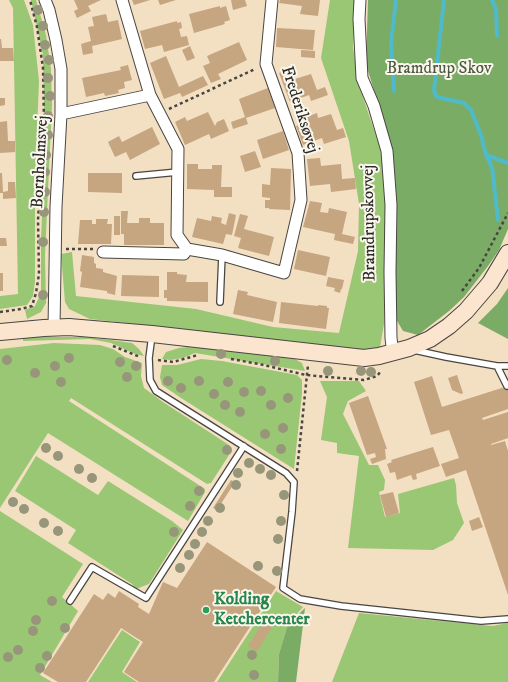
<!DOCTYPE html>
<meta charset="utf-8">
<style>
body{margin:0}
canvas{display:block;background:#f3dfc2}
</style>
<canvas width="508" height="682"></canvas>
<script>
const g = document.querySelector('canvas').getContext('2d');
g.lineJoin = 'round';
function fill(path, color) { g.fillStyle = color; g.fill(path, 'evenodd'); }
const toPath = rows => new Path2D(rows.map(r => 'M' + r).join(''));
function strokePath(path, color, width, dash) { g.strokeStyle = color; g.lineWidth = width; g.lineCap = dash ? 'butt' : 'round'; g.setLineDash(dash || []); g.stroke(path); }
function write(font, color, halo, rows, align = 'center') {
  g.font = font + ' "IM FELL DW Pica",serif'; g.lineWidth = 4; g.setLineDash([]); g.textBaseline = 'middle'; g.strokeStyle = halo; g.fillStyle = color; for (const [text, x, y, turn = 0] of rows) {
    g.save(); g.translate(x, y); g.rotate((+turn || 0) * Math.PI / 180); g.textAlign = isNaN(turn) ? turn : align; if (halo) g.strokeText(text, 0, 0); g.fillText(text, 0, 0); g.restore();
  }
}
const green = toPath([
 [9,0,24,0,33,25,39,81,35,179,35,282,33,296,27,305,0,309,0,296,18,294,13,8],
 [31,0,36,0,46,35,51,69,52,105,45,255,46,303,41,312,27,319,25,310,35,306,41,293,41,239,45,145,43,55],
 [330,0,356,0,353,47,359,85,380,148,388,196,385,248,384,324,380,347,370,351,344,350,242,336,90,319,69,309,65,302,61,254,72,252,76,296,196,309,273,327,339,333,358,251,359,204,349,141,321,58],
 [23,337,84,337,111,340,132,343,139,349,144,356,135,354,111,343,90,339,23,341],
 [54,343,100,345,113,349,125,357,142,363,141,376,144,388,163,402,229,445,231,452,211,483,207,484,71,398,69,401,205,489,205,492,188,521,48,433,0,508,0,349],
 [188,347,228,350,295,359,302,363,305,371,195,353,183,358,170,360,162,359,166,352,179,348],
 [201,359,222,361,297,375,302,380,302,394,294,469,181,398,162,385,160,377,162,365,177,365],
 [320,381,359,381,366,391,348,401,343,414,369,465,378,465,385,480,384,490,379,492,385,517,400,513,398,494,454,478,456,485,457,503,464,523,453,540,433,550,348,548,359,456,337,453,337,443,321,440,327,397],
 [36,456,98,495,108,481,172,521,183,530,149,584,136,589,132,584,68,543,76,530,15,491],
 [0,511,83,564,62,597,78,611,40,675,52,682,0,682],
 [276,591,303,607,288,624,279,654,278,682,217,682],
 [359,613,492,626,508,623,508,682,332,682],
 [122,630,140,642,122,672,137,682,88,682]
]);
const forest = toPath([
 [368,0,508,0,508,229,499,250,488,266,464,297,449,311,418,335,403,331,396,319,394,286,397,206,395,176,390,143,366,64],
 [508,288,508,339,478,323,497,304],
 [305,608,296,682,278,682,279,654,288,624]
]);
const stream = toPath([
 [444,0,434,91,437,97,464,103,471,110,481,135,486,155,492,167,498,220],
 [492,0,496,9,497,36],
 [394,91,391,43,396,0],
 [486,155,508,163]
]);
const building = toPath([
 [74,0,101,0,88,6,91,11,77,18,74,11,78,9],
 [132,0,150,0,134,5],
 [158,0,176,0,160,5],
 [231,0,245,0,247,6,233,10],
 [280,0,320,0,318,16,300,14,302,6,279,3],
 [220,6,220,8,226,6,230,20,224,22,225,24,194,33,189,14],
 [106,14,108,22,118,20,122,39,92,46,93,53,83,55,81,44,91,41,88,27,94,26,92,17],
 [177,21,177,23,181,22,182,28,179,29,181,37,187,36,189,45,164,52,162,45,145,49,140,31],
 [277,28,315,30,313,50,276,47],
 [0,39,1,39,2,48,13,48,14,61,0,61],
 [239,42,247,60,218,74,221,79,211,83,203,66,210,63,207,56],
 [190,46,195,58,187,61,182,50],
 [301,50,315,51,315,58,301,57],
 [166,56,179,87,203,76,208,85,182,97,180,93,164,99,150,63],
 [128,65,132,80,124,82,125,88,118,90,119,93,105,96,104,93,86,97,82,78,121,70,120,67],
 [291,69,295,79,311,74,317,90,325,87,328,95,311,101,309,95,290,102,279,73],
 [268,88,275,108,246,118,248,124,233,129,231,122,245,117,239,99],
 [0,98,5,98,5,105,0,106],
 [208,112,215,126,217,122,224,119,229,131,211,139,209,134,185,145,175,122,185,117,187,121],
 [317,113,318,118,331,114,337,130,343,128,346,137,324,144,322,138,303,145,296,126,308,122,306,117],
 [7,121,8,141,15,141,15,152,0,153,0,122],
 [152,127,160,144,130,160,126,152,115,157,108,142,119,136,122,142],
 [283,131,289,150,263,159,257,140],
 [255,151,261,167,245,172,240,156],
 [320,158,321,166,341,164,342,179,355,178,356,189,331,192,330,184,310,186,307,159],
 [187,164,198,164,198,169,212,169,212,165,222,165,221,187,232,187,232,197,214,197,214,190,187,189],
 [271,168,291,169,290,210,269,209,269,208,265,208,265,200,270,200,270,198,262,197,262,184,270,185],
 [0,173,2,173,3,192,8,191,8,182,15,182,16,198,3,199,3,193,0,193],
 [88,173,122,173,122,193,88,192],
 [310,201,322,203,320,212,328,213,329,208,347,212,342,234,355,237,353,244,334,240,335,234,303,227],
 [121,211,128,211,127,223,139,223,139,218,150,218,150,223,164,223,164,245,124,245,124,234,121,234],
 [229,213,236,215,232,235,226,234,223,244,192,237,197,218,211,221,212,216,222,218,221,223,226,225],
 [240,214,248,216,244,229,274,237,269,256,238,248,241,238,234,236],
 [114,216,120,216,120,235,114,235],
 [96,219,108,219,107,224,112,224,111,244,78,244,80,220,92,220,92,224,96,224],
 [0,238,6,238,7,246,0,246],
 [298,250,330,257,326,276,294,269],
 [82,255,94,257,94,263,96,264,96,268,103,269,103,272,117,276,115,295,107,293,107,291,80,287,82,272,80,271],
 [167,272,177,272,177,274,187,275,186,282,208,282,208,302,167,301,167,298,164,298,164,290,167,290],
 [0,273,3,273,3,291,0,291],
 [122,275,159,276,159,297,121,296],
 [328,277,344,280,342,289,341,289,340,293,334,291,335,288,326,286],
 [238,290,248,292,247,295,277,302,273,322,233,314],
 [281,302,318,306,318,305,327,306,327,308,329,308,326,329,279,323],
 [457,375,463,393,461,394,452,390,448,378],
 [432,376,442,407,508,386,508,409,482,418,483,420,508,412,508,438,491,444,491,445,505,441,508,451,508,595,466,470,446,477,441,464,459,458,449,430,431,435,414,382],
 [368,396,387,449,385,449,386,459,372,464,370,459,376,457,375,453,367,455,349,403],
 [433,447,440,466,416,474,417,479,413,480,411,475,397,480,395,472,390,473,387,464,392,462,391,460],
 [231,480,235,482,217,510,213,508],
 [393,492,399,513,386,517,380,495],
 [479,517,483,527,472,531,469,521],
 [207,542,276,587,214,682,139,682,124,672,143,642,121,628,86,682,58,682,43,673,94,594,103,600,108,593,115,598,119,591,139,604,138,607,149,614,163,582,177,588],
 [267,616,276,621,257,651,248,646]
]);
const path = toPath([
 [169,109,255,69],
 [66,249,93,249],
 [462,291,479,268,508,213],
 [0,312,21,309,32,306,36,293,39,274,38,220,44,123,43,68,37,27,30,0],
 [113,346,140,357],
 [231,359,259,364,306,375,364,380,377,376,381,371],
 [158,360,173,362,198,355],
 [297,471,308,365]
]);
const lane = toPath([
 [136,176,178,172],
 [220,302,222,255],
 [152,335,149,358,150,380,156,391,286,473,294,482,292,512,283,588,300,599,341,606,481,621,508,619],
 [414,350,446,357,497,366,507,386],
 [497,366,508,366],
 [70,601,92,567,146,598,244,446]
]);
const street = toPath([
 [45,0,49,10,56,40,61,69,61,114,56,207,54,328],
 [122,0,150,95,178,149,177,235,187,249,222,255,284,273,301,200,298,153,266,64,272,0],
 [360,0,359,19,362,78,374,106,387,151,391,205,390,272,391,338,393,354],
 [61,114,150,95],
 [103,252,184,254,187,249]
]);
const secondary = toPath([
 [0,332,44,328,69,327,152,334,364,358,379,356,409,348,430,339,449,326,466,311,490,283,508,253]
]);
const trees = [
 [38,10],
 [43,26],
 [45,45],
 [49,60],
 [48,78],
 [50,96],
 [48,116],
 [48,135],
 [46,155],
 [45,172],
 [45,192],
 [44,212],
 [43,242],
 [43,295],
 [221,354],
 [69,358],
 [7,360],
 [275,361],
 [120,362],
 [55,366],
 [136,366],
 [328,371],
 [361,371],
 [371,372],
 [35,373],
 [127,377],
 [168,381],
 [199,381],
 [61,382],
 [228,382],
 [181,388],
 [261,391],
 [244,392],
 [214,394],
 [288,398],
 [225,405],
 [271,405],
 [240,412],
 [283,428],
 [265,434],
 [46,448],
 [281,449],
 [227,450],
 [58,456],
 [249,463],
 [79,469],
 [260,469],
 [238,473],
 [271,475],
 [92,478],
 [236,485],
 [199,491],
 [284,495],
 [13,502],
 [190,506],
 [220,508],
 [24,509],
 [208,521],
 [281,521],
 [44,523],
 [58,531],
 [174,532],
 [202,532],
 [278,539],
 [195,544],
 [189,555],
 [258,566],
 [180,568],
 [277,571],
 [52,601],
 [36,620],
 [65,628],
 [33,631],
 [18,650],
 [252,655],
 [47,656],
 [8,657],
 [40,668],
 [254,675]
];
const markers = [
 [206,610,4,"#2e9e5b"]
];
const parkNames = [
 ["Bramdrup Skov",439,69]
];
const streetNames = [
 ["Frederiksøvej",299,110,72],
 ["Bornholmsvej",41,162,-87],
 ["Bramdrupskovvej",370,223,-91]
];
const leisureNames = [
 ["Kolding",214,600],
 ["Ketchercenter",214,620]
];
fill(green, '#9ac774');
fill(forest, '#7bac66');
strokePath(stream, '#4fbaca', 4);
fill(building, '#c6a581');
strokePath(lane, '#494642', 8);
strokePath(street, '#494642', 13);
strokePath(secondary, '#494642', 18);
strokePath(path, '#494642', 2.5, [3, 3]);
strokePath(lane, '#fff', 5.5);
strokePath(street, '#fff', 11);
strokePath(secondary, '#fbe5cf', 16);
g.fillStyle = '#97967b';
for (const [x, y] of trees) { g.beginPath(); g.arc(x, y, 5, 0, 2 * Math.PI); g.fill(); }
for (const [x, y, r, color] of markers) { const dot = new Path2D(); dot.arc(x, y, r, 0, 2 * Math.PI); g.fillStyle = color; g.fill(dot); strokePath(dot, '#fbf7ec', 1.5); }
write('17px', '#4c5a41', '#fbf7ec', parkNames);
write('17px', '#2b2b2b', '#fbf7ec', streetNames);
write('bold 17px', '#27864d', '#fbf7ec', leisureNames, 'left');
</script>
